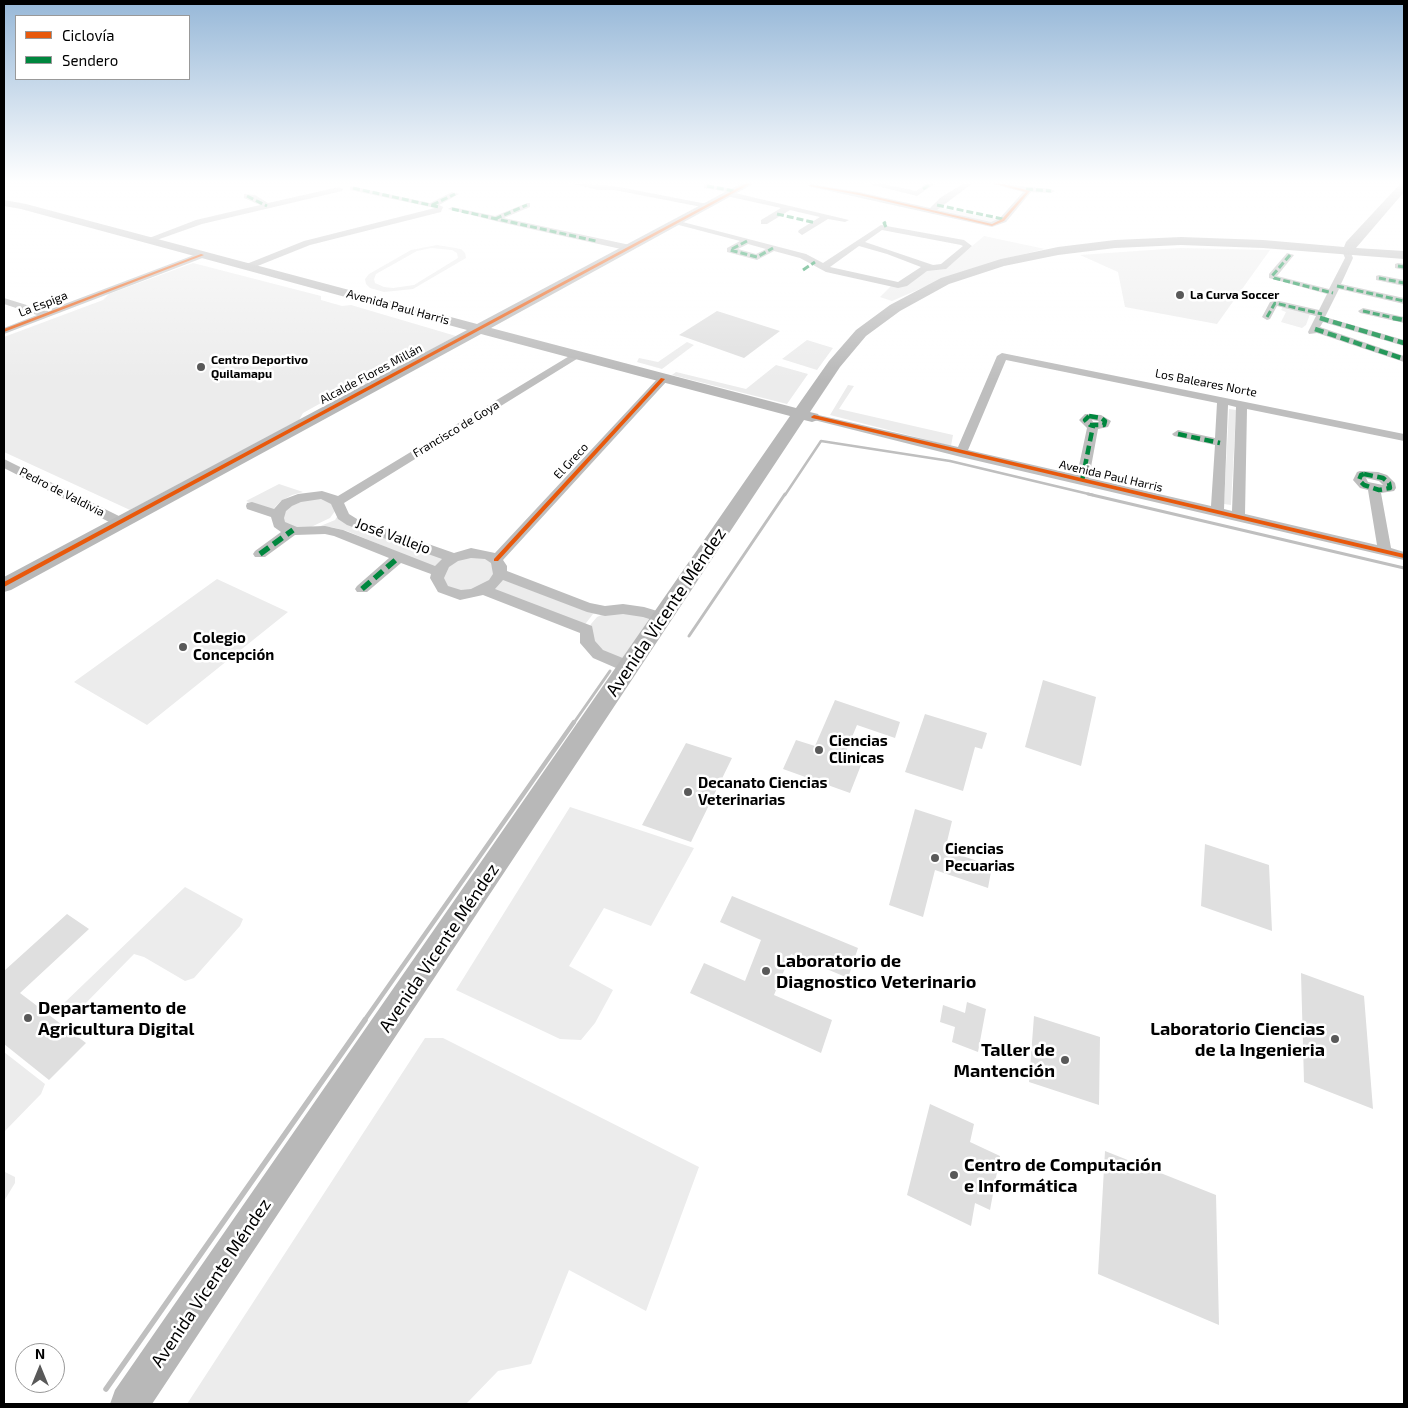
<!DOCTYPE html>
<meta charset="utf-8">
<style>
body{margin:0}
#map{position:relative;width:1408px;height:1408px;overflow:hidden;background:#fff;font-family:"Exo 2",sans-serif}
canvas{display:block}
.frame{position:absolute;inset:0;border:5px solid #000;pointer-events:none}
.legend{position:absolute;left:15px;top:15px;width:175px;height:65px;box-sizing:border-box;background:#fff;border:1px solid #999;margin:0;padding:6px 9px;list-style:none;font-size:15px;color:#000}
.legend li{display:flex;align-items:center;gap:10px;height:25px}
.legend b{width:25px;border:1px solid #999}
.north{position:absolute;left:15px;top:1343px;width:50px;height:50px;box-sizing:border-box;background:#fff;border:1px solid #999;border-radius:50%;rotate:0deg;font-size:14px;font-weight:700;line-height:20px;text-align:center;color:#000}
.north::after{content:'';display:block;margin:auto;width:18px;height:22px;background:#595959;clip-path:polygon(50% 0,100% 100%,50% 72%,0 100%)}
</style>
<div id="map">
<canvas width="1408" height="1408"></canvas>
<div class="frame"></div>
<ul class="legend">
<li><b style="height:6px;background:#e8590c"></b>Ciclovía</li>
<li><b style="height:6px;background:#00873e"></b>Sendero</li>
</ul>
<div class="north">N</div>
</div>
<script>
const g = document.querySelector('canvas').getContext('2d');
g.lineJoin = 'round';
function fill(path, color) { g.fillStyle = color; g.fill(path, 'evenodd'); }
const toPath = rows => new Path2D(rows.map(r => 'M' + r).join(''));
function strokePath(path, color, width, dash) { g.strokeStyle = color; g.lineWidth = width; g.lineCap = dash ? 'butt' : 'round'; g.setLineDash(dash || []); g.stroke(path); }
function write(font, color, halo, rows, align = 'center') {
  g.font = font + ' "Exo 2",sans-serif'; g.lineWidth = 5; g.setLineDash([]); g.textBaseline = 'middle'; g.strokeStyle = halo; g.fillStyle = color; for (const [text, x, y, turn = 0] of rows) {
    g.save(); g.translate(x, y); g.rotate((+turn || 0) * Math.PI / 180); g.textAlign = isNaN(turn) ? turn : align; if (halo) g.strokeText(text, 0, 0); g.fillText(text, 0, 0); g.restore();
  }
}
const green = toPath([
 [937,207,996,219,998,221,994,223,937,211],
 [984,236,1045,249,1012,257,945,278,892,301,880,297,891,286,906,286,927,270,945,269],
 [437,245,461,249,465,253,466,258,413,289,384,292,370,288,366,284,365,279,369,274,411,250],
 [431,248,452,250,457,253,458,258,414,285,393,288,384,287,375,283,374,279,376,274,417,251],
 [1179,248,1270,250,1217,324,1125,307,1118,272,1080,255],
 [193,263,321,296,321,300,342,306,351,305,456,336,342,397,321,403,303,413,299,420,130,510,4,452,4,337,103,300,109,294],
 [1283,307,1310,314,1306,325,1302,328,1281,322,1286,312,1281,310],
 [807,340,833,348,817,370,782,359],
 [687,342,694,345,662,369,637,362,639,358,658,362],
 [776,365,808,374,787,404,672,375,676,372,746,389],
 [848,385,854,386,839,409,953,435,951,446,830,415],
 [1229,409,1236,410,1231,505,1224,504],
 [279,484,303,492,292,495,281,501,275,507,273,511,246,501],
 [311,497,330,499,335,511,330,518,311,527,299,529,282,523,283,510],
 [340,512,450,558,439,569,347,531,331,527,318,527,335,520],
 [468,555,490,558,495,579,464,593,444,587,441,572,447,564],
 [505,577,598,612,593,614,583,627,491,591],
 [217,579,288,612,147,725,74,682],
 [622,611,659,620,630,662,597,650,588,630,591,624,597,617,606,613],
 [570,807,694,848,651,926,604,908,569,966,613,990,595,1023,581,1040,560,1039,456,990],
 [185,887,243,919,240,926,194,978,185,981,144,957,134,954,81,1008,69,1016,61,1013,62,1005],
 [425,1038,443,1038,699,1167,646,1311,569,1270,531,1364,498,1371,466,1404,187,1404],
 [4,1052,45,1084,41,1094,4,1132],
 [5,1172,15,1177,15,1183,4,1201]
]);
const streamFar3 = toPath([
 [785,495,821,441,950,461,1093,495]
]);
const streamFar2 = toPath([
 [1088,494,1404,568],
 [689,636,785,494],
 [573,724,610,671]
]);
const streamFar1 = toPath([
 [364,1021,574,722]
]);
const stream = toPath([
 [106,1389,365,1020]
]);
const building = toPath([
 [717,311,780,331,744,358,679,335],
 [1043,680,1096,697,1081,766,1025,747],
 [835,700,900,722,895,738,857,725,845,754,863,760,850,793,783,769,796,740,815,746],
 [925,714,987,733,982,749,975,747,963,791,905,772],
 [686,743,732,758,691,842,642,825],
 [915,809,952,821,945,850,992,866,988,888,935,870,923,917,889,905],
 [1205,844,1269,865,1272,931,1201,906],
 [732,896,858,948,848,978,791,954,774,995,832,1020,821,1053,690,993,704,963,745,981,761,940,720,922],
 [67,914,89,929,20,993,86,1043,49,1080,4,1044,4,971],
 [1301,973,1364,996,1373,1109,1304,1082],
 [967,1002,986,1009,978,1052,952,1042,955,1027,940,1022,943,1005,965,1013],
 [1034,1016,1100,1037,1099,1105,1029,1082],
 [930,1104,974,1124,970,1142,1000,1156,990,1210,975,1203,971,1226,907,1195],
 [1105,1151,1216,1195,1219,1325,1098,1274]
]);
const street = toPath([
 [569,183,614,186,707,204,711,206,707,208,614,190,598,190,569,183],
 [865,183,879,183,916,191,927,183,936,183,917,196,865,183],
 [964,183,973,183,937,210,991,222,1000,218,1023,192,990,183,1051,189,1055,191,1051,193,1031,192,1006,222,992,227,807,186,811,184,859,192,930,208,940,198,964,183],
 [704,184,734,189,738,191,735,193,849,220,845,222,828,219,802,235,798,232,799,230,820,217,790,210,767,224,761,224,761,220,781,208,726,196,725,194,727,192,704,188,704,184],
 [350,186,430,203,452,192,459,194,439,205,443,207,441,212,310,245,250,269,244,269,244,265,304,241,435,208,350,190,350,186],
 [339,187,343,189,342,191,202,224,151,242,144,240,196,220,260,205,244,198,244,194,255,195,268,203,339,187],
 [527,203,530,203,530,207,504,218,630,245,634,248,630,251,495,221,448,209,452,207,495,216,527,203],
 [675,220,806,254,823,263,881,225,964,240,972,246,946,269,927,271,907,286,898,288,826,272,800,258,774,251,757,260,727,252,727,248,740,241,675,224,675,220],
 [882,230,961,245,963,246,941,264,933,265,865,242,882,230],
 [748,244,766,249,756,254,738,249,748,244],
 [859,246,887,254,921,267,898,282,830,267,859,246],
 [1347,250,1350,251,1353,258,1341,284,1404,298,1404,304,1339,289,1325,317,1404,340,1404,346,1323,322,1320,327,1404,356,1404,362,1317,333,1309,334,1308,332,1316,316,1277,306,1270,319,1267,320,1262,317,1270,302,1275,300,1319,310,1327,294,1269,278,1269,274,1287,253,1294,255,1277,276,1329,289,1345,258,1343,253,1347,250],
 [202,252,206,255,205,257,4,334,4,328,37,315,4,304,4,298,46,311,202,252],
 [1398,263,1404,264,1404,270,1395,268,1395,264,1398,263],
 [1379,275,1404,280,1404,286,1376,280,1376,276,1379,275],
 [1363,308,1404,317,1404,323,1360,313,1358,311,1363,308],
 [576,352,580,353,581,355,580,357,344,503,349,514,357,519,454,553,471,548,495,553,659,377,667,377,668,379,667,381,503,560,507,566,507,571,590,603,605,606,623,604,644,607,667,614,669,618,667,622,662,623,643,617,623,614,605,616,587,612,503,580,495,589,592,626,595,641,603,650,635,663,637,667,635,671,629,673,623,671,593,658,580,643,580,633,483,595,460,600,438,592,430,578,431,574,401,563,367,592,357,592,355,589,357,586,389,558,334,536,325,534,295,535,265,557,255,557,253,554,255,551,281,532,274,527,271,517,247,509,246,506,247,503,252,502,274,509,282,500,298,494,322,491,338,496,576,352],
 [321,499,331,504,338,519,347,525,442,559,435,566,343,530,325,526,297,527,285,522,284,518,286,511,292,506,301,502,321,499],
 [471,558,485,559,491,563,493,574,489,580,471,589,461,590,448,586,444,578,449,567,458,561,471,558],
 [1002,353,1404,434,1404,441,1247,409,1245,514,1377,545,1368,490,1360,488,1353,480,1357,472,1360,471,1378,472,1387,475,1395,483,1396,488,1394,491,1381,493,1391,548,1404,552,1404,560,961,457,810,419,808,417,814,414,958,447,997,356,1002,353],
 [1006,360,1217,403,1215,438,1178,430,1172,434,1174,436,1215,445,1211,506,1089,478,1098,429,1108,427,1111,421,1101,415,1085,414,1079,420,1087,428,1077,475,968,450,1006,360],
 [1228,405,1236,407,1232,511,1224,509,1228,405],
 [1092,420,1098,421,1099,422,1093,422,1092,420],
 [1366,478,1379,481,1383,485,1368,482,1366,478],
 [4,459,125,519,127,522,125,525,115,525,4,468,4,459]
]);
const secondary = toPath([
 [742,183,755,183,491,328,796,408,829,361,856,330,890,305,941,278,1001,259,1058,247,1115,240,1181,237,1263,240,1344,247,1346,242,1400,184,1403,183,1404,192,1356,248,1404,251,1404,259,1263,248,1181,245,1115,248,1058,255,1004,266,949,284,900,311,866,336,840,367,810,412,818,414,820,417,818,420,812,422,804,420,152,1404,110,1404,115,1390,790,416,481,334,11,590,4,592,4,577,467,330,21,209,4,206,4,200,26,204,477,324,742,183]
]);
const quietFar2 = toPath([
 [707,186,734,191],
 [353,188,439,207],
 [923,189,932,183],
 [1026,189,1051,191],
 [247,196,267,206],
 [432,205,455,194],
 [937,205,1003,219],
 [452,209,596,241],
 [777,214,816,223],
 [495,219,527,205],
 [886,222,884,223,886,227],
 [747,241,730,250,757,257,773,248],
 [1290,255,1272,276,1274,278,1333,293],
 [1398,266,1404,267],
 [803,270,815,262],
 [1379,278,1404,283],
 [1337,286,1404,301],
 [1363,311,1399,319],
 [1267,317,1275,303,1322,314],
 [1320,318,1323,319]
]);
const quietFar1 = toPath([
 [1320,318,1404,343],
 [1393,318,1404,320],
 [1315,329,1404,359],
 [1089,416,1101,418,1105,421,1104,425,1090,425,1085,420,1089,416],
 [1178,434,1220,443],
 [1364,474,1383,478,1389,483,1390,488,1379,490,1364,485,1359,480,1361,475,1364,474],
 [1082,481,1093,426]
]);
const quiet = toPath([
 [260,554,293,530],
 [362,589,399,557]
]);
const cycleway = toPath([
 [747,183,752,183,4,587,4,582,747,183],
 [992,183,999,183,1030,191,1004,221,992,226,859,195,809,186,811,185,859,193,992,224,1002,219,1026,192,992,183],
 [201,254,204,255,4,332,4,329,201,254],
 [661,378,665,379,498,561,494,561,494,559,661,378],
 [814,415,1404,554,1404,558,812,418,811,417,814,415]
]);
const markers = [
 [1180,295,5,"#595959"],
 [201,367,5,"#595959"],
 [183,647,5,"#595959"],
 [819,750,5,"#595959"],
 [688,792,5,"#595959"],
 [935,858,5,"#595959"],
 [766,971,5,"#595959"],
 [28,1018,5,"#595959"],
 [1335,1039,5,"#595959"],
 [1065,1060,5,"#595959"],
 [954,1175,5,"#595959"]
];
const farPoinames = [
 ["La Curva Soccer",1190,295],
 ["Centro Deportivo",211,360],
 ["Quilamapu",211,374]
];
const farStreetnames = [
 ["La Espiga",43,304,-21],
 ["Avenida Paul Harris",398,307,15],
 ["Alcalde Flores Millán",371,374,-28],
 ["Los Baleares Norte",1206,383,11],
 ["Francisco de Goya",456,429,-31],
 ["El Greco",571,461,-47],
 ["Avenida Paul Harris",1111,476,13],
 ["Pedro de Valdivia",62,492,27]
];
const streetNames = [
 ["José Vallejo",393,536,20]
];
const poiNames = [
 ["Colegio",193,638],
 ["Concepción",193,655],
 ["Ciencias",829,741],
 ["Clinicas",829,758],
 ["Decanato Ciencias",698,783],
 ["Veterinarias",698,800],
 ["Ciencias",945,849],
 ["Pecuarias",945,866]
];
const nearStreetnames = [
 ["Avenida Vicente Méndez",666,612,-56],
 ["Avenida Vicente Méndez",439,948,-56],
 ["Avenida Vicente Méndez",211,1283,-56]
];
const nearPoinames = [
 ["Laboratorio de",776,961],
 ["Diagnostico Veterinario",776,982],
 ["Departamento de",38,1008],
 ["Agricultura Digital",38,1029],
 ["Laboratorio Ciencias",1325,1029,"right"],
 ["de la Ingenieria",1325,1050,"right"],
 ["Taller de",1055,1050,"right"],
 ["Mantención",1055,1071,"right"],
 ["Centro de Computación",964,1165],
 ["e Informática",964,1186]
];
fill(green, '#ececec');
strokePath(streamFar3, '#bfbfbf', 2.5);
strokePath(streamFar2, '#bfbfbf', 3);
strokePath(streamFar1, '#bfbfbf', 4.5);
strokePath(stream, '#bfbfbf', 5.5);
fill(building, '#dfdfdf');
fill(street, '#bebebe');
fill(secondary, '#b8b8b8');
strokePath(quietFar2, '#00873e', 3, [7, 3]);
strokePath(quietFar1, '#00873e', 4.5, [9, 4.5]);
strokePath(quiet, '#00873e', 5.5, [11, 5.5]);
fill(cycleway, '#e8590c');
const sky = g.createLinearGradient(0, 0, 0, 380);
sky.addColorStop(0, '#97b8d8');
sky.addColorStop(0.48, '#fff');
sky.addColorStop(1, '#ffffff00');
g.fillStyle = sky;
g.fillRect(0, 0, 1408, 380);
for (const [x, y, r, color] of markers) { const dot = new Path2D(); dot.arc(x, y, r, 0, 2 * Math.PI); g.fillStyle = color; g.fill(dot); strokePath(dot, '#fff', 2); }
write('bold 12px', '#000', '#fff', farPoinames, 'left');
write('12px', '#000', '#fff', farStreetnames);
write('15px', '#000', '#fff', streetNames);
write('bold 15px', '#000', '#fff', poiNames, 'left');
write('18px', '#000', '#fff', nearStreetnames);
write('bold 18px', '#000', '#fff', nearPoinames, 'left');
</script>
